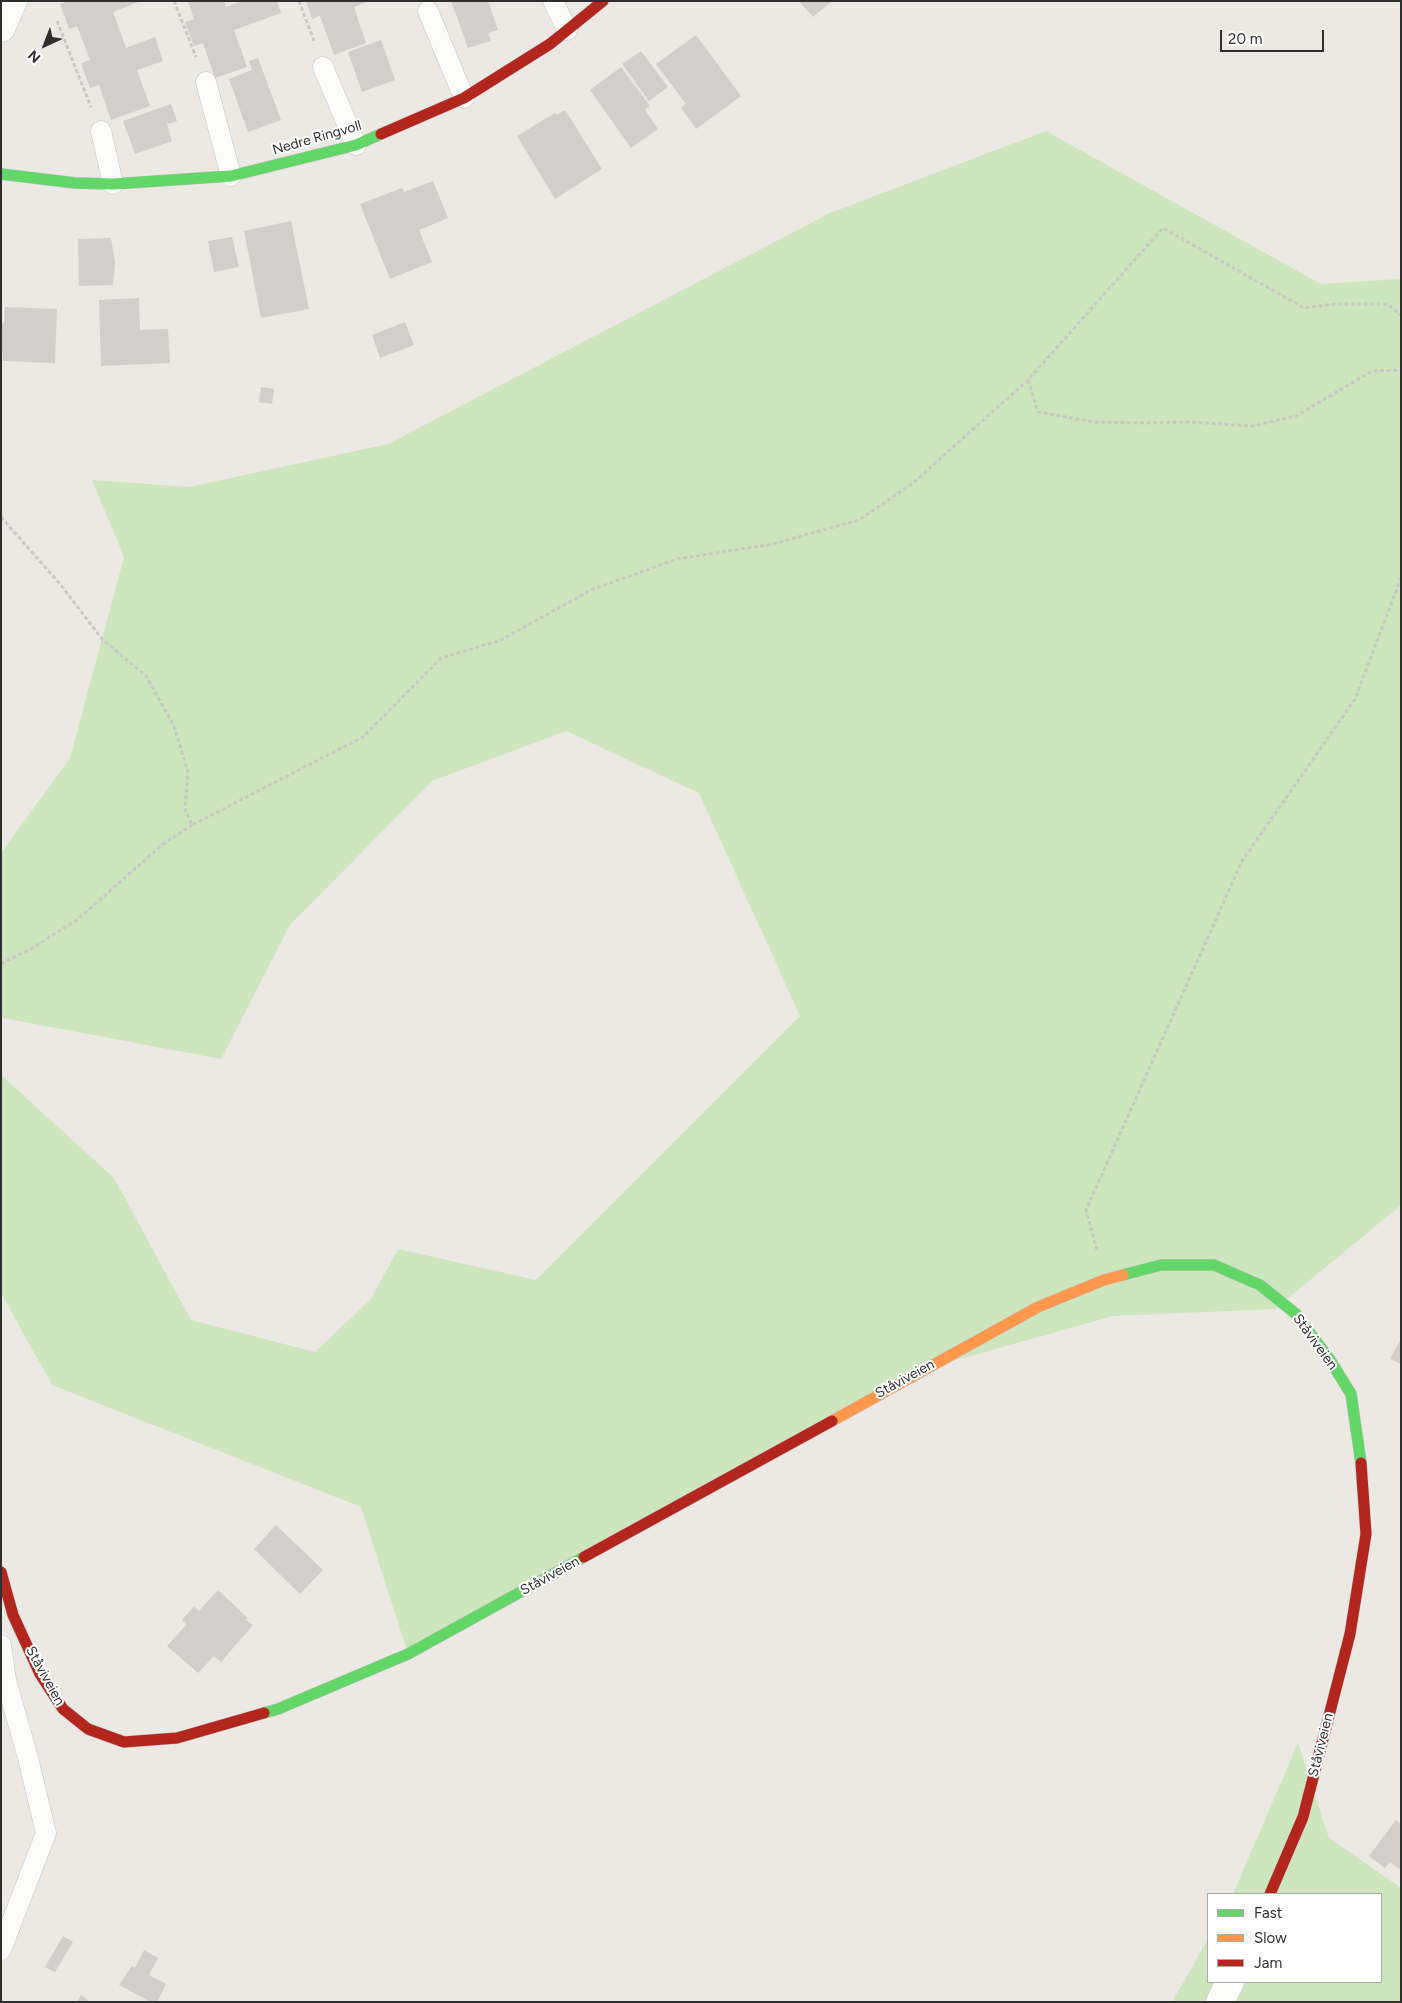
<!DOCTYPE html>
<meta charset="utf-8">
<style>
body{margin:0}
#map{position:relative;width:1402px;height:2003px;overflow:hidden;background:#ece8e4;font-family:Figtree,sans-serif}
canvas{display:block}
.frame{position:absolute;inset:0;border:2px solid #2e2e2e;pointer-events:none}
.legend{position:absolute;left:1207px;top:1893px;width:175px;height:90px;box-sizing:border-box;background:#fff;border:1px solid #ababab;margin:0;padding:6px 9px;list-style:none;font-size:15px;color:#2e2e2e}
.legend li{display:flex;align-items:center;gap:10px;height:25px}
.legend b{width:25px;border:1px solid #ababab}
.north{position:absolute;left:20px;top:20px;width:50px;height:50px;-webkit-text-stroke:4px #fff;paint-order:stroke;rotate:223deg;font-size:14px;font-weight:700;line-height:20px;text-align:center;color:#2e2e2e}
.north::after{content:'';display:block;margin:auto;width:18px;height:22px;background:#2e2e2e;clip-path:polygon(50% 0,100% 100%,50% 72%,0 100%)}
.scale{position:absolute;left:1220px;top:30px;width:104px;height:22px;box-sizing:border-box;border:2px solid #2e2e2e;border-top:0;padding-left:6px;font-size:15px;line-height:18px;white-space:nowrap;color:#2e2e2e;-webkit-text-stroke:4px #fff;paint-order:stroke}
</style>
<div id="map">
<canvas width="1402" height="2003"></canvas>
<div class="frame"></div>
<ul class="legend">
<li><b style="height:6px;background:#63d668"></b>Fast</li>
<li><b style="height:6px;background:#ff974d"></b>Slow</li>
<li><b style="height:6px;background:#b3261e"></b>Jam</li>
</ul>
<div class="north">N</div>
<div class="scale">20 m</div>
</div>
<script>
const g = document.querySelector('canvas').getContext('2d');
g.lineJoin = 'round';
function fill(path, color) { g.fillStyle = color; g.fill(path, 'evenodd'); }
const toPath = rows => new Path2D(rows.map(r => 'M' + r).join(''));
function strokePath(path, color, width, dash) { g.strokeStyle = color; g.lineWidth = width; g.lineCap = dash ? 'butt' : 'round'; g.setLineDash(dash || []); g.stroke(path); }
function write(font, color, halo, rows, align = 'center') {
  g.font = font + ' Figtree,sans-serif'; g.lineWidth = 4; g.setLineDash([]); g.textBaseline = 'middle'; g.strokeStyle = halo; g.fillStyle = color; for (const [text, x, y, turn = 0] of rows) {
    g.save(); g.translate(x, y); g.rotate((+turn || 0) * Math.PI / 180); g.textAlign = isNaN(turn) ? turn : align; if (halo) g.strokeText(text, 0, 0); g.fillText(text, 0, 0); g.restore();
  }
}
const green = toPath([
 [1046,131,1321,284,1399,279,1401,277,1401,1205,1275,1309,1113,1316,924,1369,408,1654,361,1507,52,1385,1,1293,1,1075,114,1178,191,1320,315,1352,371,1299,398,1249,536,1280,800,1016,699,793,566,731,432,781,290,925,221,1059,3,1018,1,1017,1,853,70,758,124,557,92,480,189,487,388,444,830,213],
 [1298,1743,1329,1838,1401,1888,1401,2002,1172,2002,1208,1939,1208,1982,1381,1982,1381,1894,1233,1894]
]);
const building = toPath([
 [69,1,141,1,113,12,126,48,155,37,163,61,137,70,150,106,111,120,99,85,90,88,81,63,90,60,77,26,69,29,60,4],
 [188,1,224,1,226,7,242,1,277,1,281,13,234,30,247,67,215,78,203,43,194,46,185,22,194,19],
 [306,1,369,1,354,7,366,43,334,55,320,16,312,19],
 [451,1,488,1,498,30,488,33,491,41,468,48],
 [799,1,832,1,813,17],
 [696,35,741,96,696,129,681,108,686,104,656,64],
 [381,40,395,80,362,92,348,52],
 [641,51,668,87,649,101,622,64],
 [258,58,281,120,248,132,229,79,252,70,249,61],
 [621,67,650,106,645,110,658,129,631,148,590,90],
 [171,104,177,121,167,124,172,141,135,154,123,121],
 [565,110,602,169,555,199,517,136,555,113,557,115],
 [433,181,448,218,419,230,432,262,390,279,360,204,402,188,404,192],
 [291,221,309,309,261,318,244,231],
 [232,237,239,267,214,272,208,241],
 [111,238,115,262,113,285,79,286,78,239],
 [139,298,140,330,168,329,170,363,101,366,99,300],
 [5,307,57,309,55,363,3,361,1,323,4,323],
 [405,322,414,345,380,358,372,335],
 [261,387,274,389,272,404,259,402],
 [1401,1339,1401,1364,1390,1359],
 [276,1525,323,1570,300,1594,254,1549],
 [218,1590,248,1618,246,1620,253,1625,221,1662,214,1656,198,1673,167,1646,187,1624,182,1620,194,1606,199,1611],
 [1396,1820,1401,1824,1401,1870,1390,1862,1385,1868,1369,1856],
 [63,1936,73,1942,55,1972,45,1967],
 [144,1950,158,1958,149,1975,166,1984,157,2002,151,2002,119,1985,132,1966,135,1968],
 [81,1995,90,2002,77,2002]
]);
const path = toPath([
 [174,1,196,57],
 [299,1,314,41],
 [57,21,91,107],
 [1028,380,1038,412,1095,422,1147,423,1189,422,1252,426,1296,416,1372,371,1401,370],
 [1,517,60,584,102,639,146,676,174,726,188,772,185,809,192,825,363,737,441,658,501,640,591,590,677,559,773,544,859,520,912,484,1028,380,1163,228,1304,308,1335,304,1387,304,1401,315],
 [1,964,32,948,77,920,163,844,192,825],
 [1097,1250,1086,1210,1242,861,1355,699,1401,578]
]);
const lane = toPath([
 [553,1,567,30],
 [428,11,464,98],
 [323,67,356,145],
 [206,82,231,176],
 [101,131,113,184],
 [1,1645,6,1680,28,1758,46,1833,1,1950]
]);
const street = toPath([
 [1,28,13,1],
 [1220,2002,1230,1982]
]);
const fast = toPath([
 [1,174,75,183,113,184,231,176,356,145,381,134],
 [1123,1275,1161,1265,1214,1265,1260,1285,1296,1314,1330,1360,1351,1394,1361,1463],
 [264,1713,278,1709,408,1654,584,1557]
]);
const slow = toPath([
 [832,1421,1038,1307,1104,1280,1123,1275]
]);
const jam = toPath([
 [381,134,464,98,550,44,603,1],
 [584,1557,832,1421],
 [1,1572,13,1615,40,1674,63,1709,88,1729,124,1742,177,1738,264,1713],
 [1270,1894,1303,1817,1350,1634,1366,1534,1361,1463]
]);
const streetNames = [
 ["Nedre Ringvoll",317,138,-16],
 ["Ståviveien",1315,1342,54],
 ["Ståviveien",905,1379,-29],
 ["Ståviveien",550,1576,-29],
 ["Ståviveien",45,1676,61],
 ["Ståviveien",1321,1745,-76]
];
fill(green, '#cee6be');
fill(building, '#d1cecb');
strokePath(lane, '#c5c4c5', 21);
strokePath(street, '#c5c4c5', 29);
strokePath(fast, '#c5c4c5', 12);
strokePath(slow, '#c5c4c5', 12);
strokePath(jam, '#c5c4c5', 12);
strokePath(path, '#c9c9c8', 3, [4, 2.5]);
strokePath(lane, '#fcfcfb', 20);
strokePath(street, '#fcfcfb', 28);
strokePath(fast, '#63d668', 11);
strokePath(slow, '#ff974d', 11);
strokePath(jam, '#b3261e', 11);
write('14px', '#2e2e2e', '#fff', streetNames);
</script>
